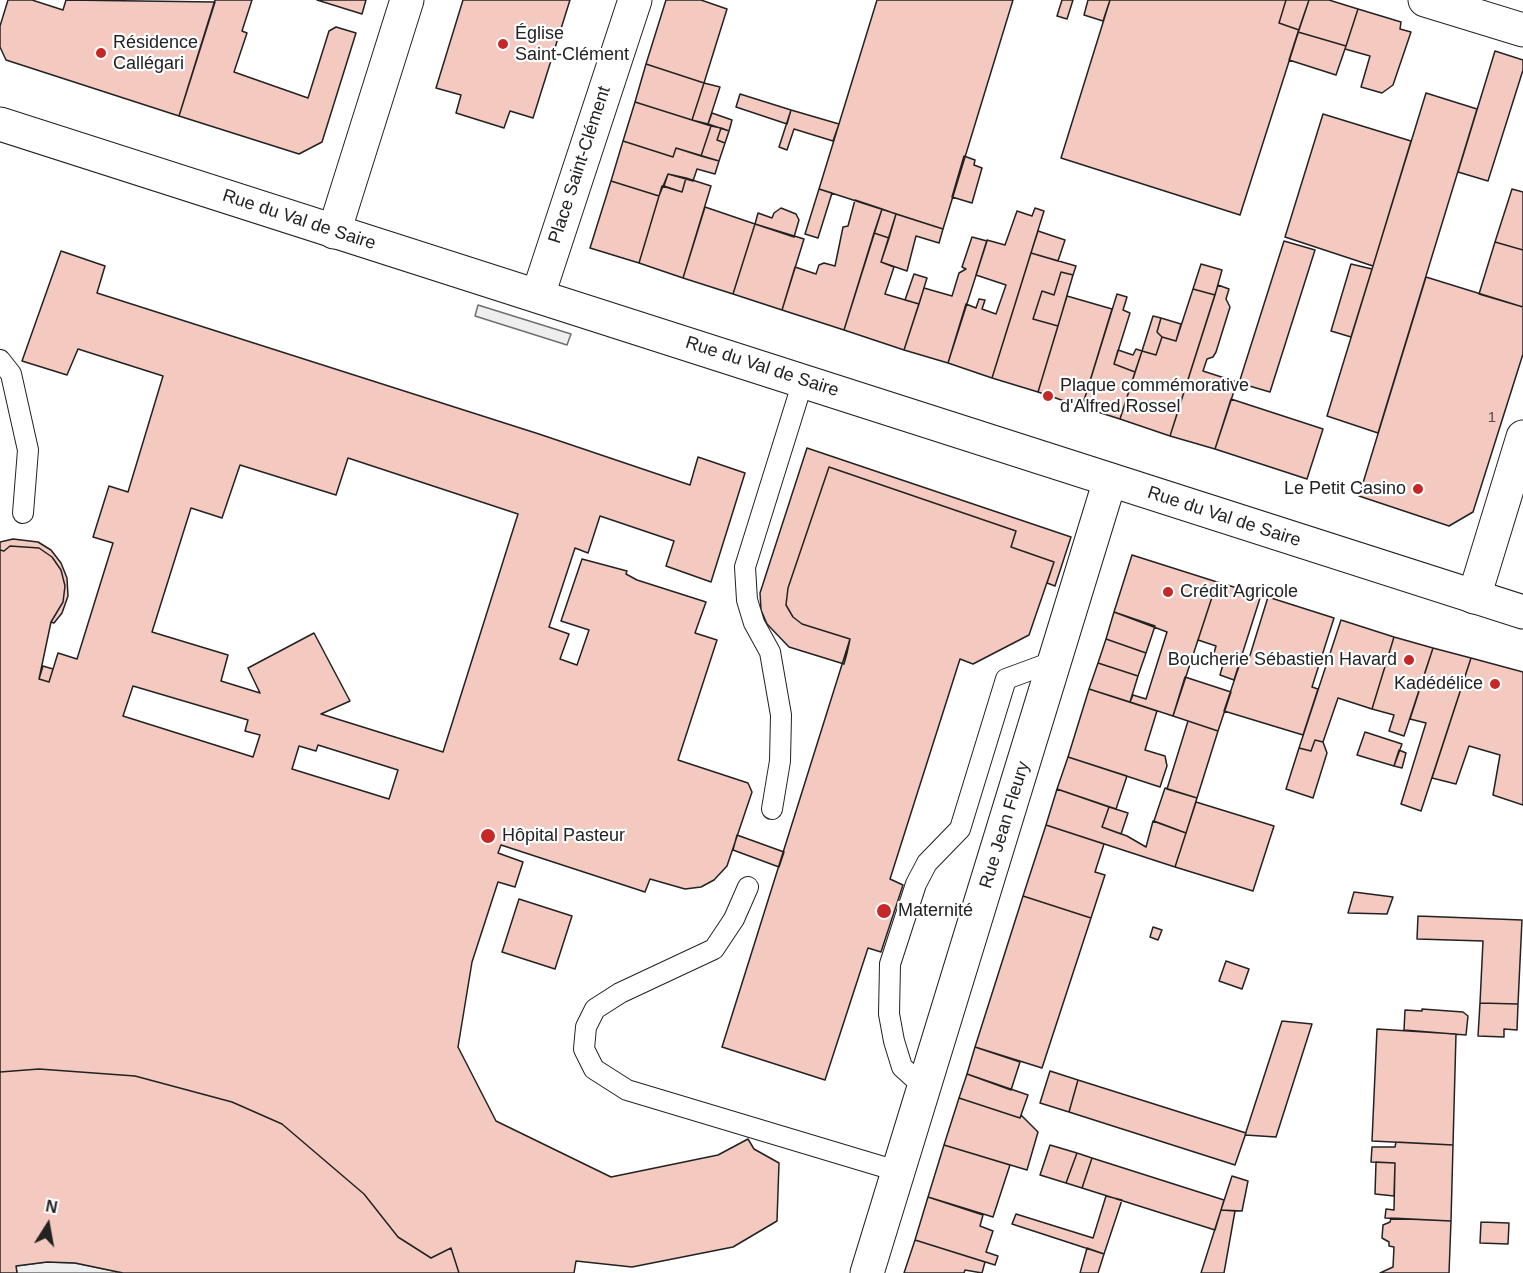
<!DOCTYPE html>
<meta charset="utf-8">
<style>
body{margin:0}
#map{position:relative;width:1523px;height:1273px;overflow:hidden;background:#fff;font-family:Arial,sans-serif}
canvas{display:block}
.north{position:absolute;left:18px;top:1195px;width:60px;height:60px;-webkit-text-stroke:4px #fff;paint-order:stroke;rotate:11deg;font-size:16px;font-weight:700;line-height:24px;text-align:center;color:#222}
.north::after{content:'';display:block;margin:auto;width:21px;height:27px;background:#222;clip-path:polygon(50% 0,100% 100%,50% 72%,0 100%)}
</style>
<div id="map">
<canvas width="1523" height="1273"></canvas>
<div class="north">N</div>
</div>
<script>
const g = document.querySelector('canvas').getContext('2d');
g.lineJoin = 'round';
function fill(path, color) { g.fillStyle = color; g.fill(path, 'evenodd'); }
const toPath = rows => new Path2D(rows.map(r => 'M' + r).join(''));
function strokePath(path, color, width, dash) { g.strokeStyle = color; g.lineWidth = width; g.lineCap = dash ? 'butt' : 'round'; g.setLineDash(dash || []); g.stroke(path); }
function write(font, color, halo, rows, align = 'center') {
  g.font = font + ' Arial,sans-serif'; g.lineWidth = 4.5; g.setLineDash([]); g.textBaseline = 'middle'; g.strokeStyle = halo; g.fillStyle = color; for (const [text, x, y, turn = 0] of rows) {
    g.save(); g.translate(x, y); g.rotate((+turn || 0) * Math.PI / 180); g.textAlign = isNaN(turn) ? turn : align; if (halo) g.strokeText(text, 0, 0); g.fillText(text, 0, 0); g.restore();
  }
}
const green = toPath([
 [478,305,571,334,567,345,475,316,478,305],
 [47,1262,75,1263,123,1273,17,1273,16,1266,47,1262]
]);
const building = toPath([
 [8,0,32,0,63,10,66,0,215,2,179,116,6,60,0,47,0,26,8,0],
 [215,0,252,0,242,31,247,33,234,72,308,98,329,31,336,27,356,33,322,142,299,154,179,116,215,0],
 [317,0,366,0,362,14,317,0],
 [463,0,570,0,533,118,510,111,504,128,456,113,461,95,436,88,463,0],
 [666,0,701,0,727,9,704,83,646,64,666,0],
 [877,0,1013,0,943,229,819,189,877,0],
 [1062,0,1073,0,1067,19,1057,16,1062,0],
 [1088,0,1110,0,1103,21,1084,15,1088,0],
 [1110,0,1286,0,1279,23,1299,30,1240,215,1061,158,1110,0],
 [1286,0,1309,0,1299,30,1279,23,1286,0],
 [1309,0,1329,0,1358,9,1346,46,1298,32,1309,0],
 [1358,9,1401,22,1400,29,1411,32,1393,85,1382,93,1361,87,1370,56,1345,49,1358,9],
 [1298,32,1346,46,1336,75,1289,60,1298,32],
 [1495,51,1523,60,1523,70,1488,181,1458,172,1495,51],
 [646,64,704,83,692,120,635,102,646,64],
 [704,83,720,87,708,124,692,120,704,83],
 [1426,93,1477,109,1378,433,1327,416,1426,93],
 [740,94,791,110,787,124,736,107,740,94],
 [635,102,711,126,701,156,676,148,673,157,623,141,635,102],
 [791,110,839,124,833,141,794,129,787,150,779,147,791,110],
 [712,113,732,120,729,131,708,124,712,113],
 [1323,114,1411,141,1373,266,1285,237,1323,114],
 [711,126,721,128,717,140,725,143,719,161,701,156,711,126],
 [721,128,729,131,725,143,717,140,721,128],
 [623,141,673,157,676,148,719,161,715,174,697,169,693,181,668,174,659,196,611,181,623,141],
 [964,156,975,160,974,165,982,168,972,203,952,197,964,156],
 [668,174,686,178,682,192,664,186,668,174],
 [686,178,711,186,683,278,639,263,662,186,682,192,686,178],
 [611,181,659,196,639,263,590,248,611,181],
 [819,189,832,193,818,238,805,234,819,189],
 [1512,189,1523,192,1523,250,1495,242,1512,189],
 [855,200,882,209,844,330,782,310,795,267,816,274,819,265,824,263,835,266,843,227,848,226,855,200],
 [705,207,755,224,733,294,683,278,705,207],
 [781,208,796,214,799,220,794,237,755,224,758,213,772,218,774,213,781,208],
 [1035,208,1044,211,992,378,948,363,966,304,976,308,979,299,985,300,982,309,996,314,1006,285,976,275,987,240,1005,245,1017,211,1032,216,1035,208],
 [882,209,896,214,889,238,874,233,882,209],
 [896,214,943,229,939,243,916,236,907,271,881,262,896,214],
 [755,224,804,239,782,310,733,294,755,224],
 [1038,231,1065,240,1058,261,1031,253,1038,231],
 [874,233,889,238,881,262,894,267,885,294,919,304,904,350,844,330,874,233],
 [972,237,987,241,948,363,904,350,924,288,952,296,959,273,966,269,962,267,972,237],
 [1284,241,1315,250,1270,392,1239,383,1284,241],
 [1495,242,1523,250,1523,307,1479,294,1495,242],
 [61,251,105,266,97,293,539,434,690,485,698,457,745,473,711,582,666,566,674,541,600,516,588,553,575,548,549,627,569,634,560,659,577,665,589,630,561,621,582,559,627,571,626,574,637,580,706,602,695,633,717,640,678,760,748,783,752,792,727,866,714,880,701,887,685,889,650,879,645,892,501,845,498,853,523,862,515,887,498,882,472,962,458,1047,496,1121,611,1177,718,1155,748,1139,754,1149,779,1163,777,1221,733,1247,632,1267,576,1261,574,1273,459,1273,451,1248,431,1258,398,1237,364,1194,282,1124,232,1102,135,1076,39,1069,0,1072,0,550,4,551,10,546,39,548,52,557,61,570,65,586,63,602,51,622,39,679,49,682,58,653,77,659,113,543,93,537,109,486,128,492,163,376,78,349,67,375,22,361,61,251],
 [348,458,518,514,443,752,321,714,350,701,314,633,248,668,260,693,221,681,228,655,152,632,191,508,222,518,240,465,336,495,348,458],
 [133,686,248,720,245,731,260,735,253,757,123,716,133,686],
 [318,745,398,770,389,799,292,769,299,746,316,751,318,745],
 [1031,253,1076,266,1073,275,1061,272,1054,295,1042,291,1033,319,1058,326,1038,392,992,378,1031,253],
 [1201,264,1222,270,1215,295,1193,289,1201,264],
 [1351,264,1372,269,1351,337,1331,331,1351,264],
 [1061,272,1073,275,1058,326,1033,319,1042,291,1054,295,1061,272],
 [914,274,927,278,919,304,905,300,914,274],
 [1426,277,1523,307,1523,354,1473,512,1449,526,1359,496,1426,277],
 [1218,285,1229,289,1226,299,1230,307,1216,352,1213,357,1207,359,1203,371,1237,382,1215,449,1170,436,1218,285],
 [1193,289,1215,295,1170,436,1120,419,1142,351,1156,355,1162,337,1176,341,1193,289],
 [1117,294,1127,297,1123,310,1130,313,1114,364,1135,372,1120,419,1082,407,1117,294],
 [1067,296,1112,309,1082,407,1038,392,1067,296],
 [1153,316,1161,318,1157,332,1162,337,1156,355,1142,351,1153,316],
 [1161,318,1181,324,1176,341,1162,337,1157,332,1161,318],
 [1136,349,1142,351,1135,372,1114,364,1118,350,1133,355,1136,349],
 [1231,399,1323,429,1307,479,1215,449,1231,399],
 [807,448,1071,537,1055,586,1047,583,1054,562,1011,547,1016,531,829,467,788,588,786,605,793,617,802,624,850,639,847,653,844,664,789,647,767,624,761,610,760,593,807,448],
 [829,467,1016,531,1011,547,1054,562,1029,635,973,664,960,659,890,879,903,885,881,952,868,948,825,1080,722,1047,850,639,802,624,793,617,786,605,788,588,829,467],
 [13,539,38,542,51,550,61,563,67,578,68,596,62,613,54,623,51,622,63,602,65,586,61,570,52,557,39,548,10,546,4,551,0,550,0,542,13,539],
 [1132,555,1217,582,1173,716,1130,702,1133,695,1146,699,1167,632,1114,612,1132,555],
 [1217,582,1261,595,1234,680,1220,675,1223,664,1212,660,1216,646,1198,640,1217,582],
 [1268,597,1334,618,1312,687,1318,689,1303,735,1224,711,1240,663,1247,665,1268,597],
 [1114,612,1155,626,1146,653,1106,639,1114,612],
 [1341,620,1394,637,1372,709,1338,698,1323,742,1315,740,1311,751,1299,748,1341,620],
 [1394,637,1433,648,1404,736,1389,731,1394,715,1372,709,1394,637],
 [1106,639,1146,653,1138,676,1098,663,1106,639],
 [1433,648,1471,658,1421,811,1401,804,1426,723,1410,719,1433,648],
 [1471,658,1523,672,1523,805,1493,795,1500,755,1469,746,1456,784,1432,778,1471,658],
 [1098,663,1138,676,1130,702,1089,689,1098,663],
 [43,666,53,669,49,682,39,679,43,666],
 [1185,677,1231,692,1218,731,1173,716,1185,677],
 [1089,689,1157,711,1145,750,1165,756,1167,766,1160,787,1068,757,1089,689],
 [1188,721,1218,731,1197,798,1167,789,1188,721],
 [1365,732,1402,744,1394,766,1357,755,1365,732],
 [1315,740,1323,742,1327,753,1313,798,1286,789,1299,748,1311,751,1315,740],
 [1399,750,1406,753,1402,768,1394,766,1399,750],
 [1068,757,1127,776,1116,809,1057,789,1068,757],
 [1165,788,1197,798,1186,833,1154,821,1165,788],
 [1057,789,1109,807,1102,827,1127,836,1146,847,1153,821,1186,833,1175,867,1046,825,1057,789],
 [1196,802,1274,826,1253,891,1175,867,1196,802],
 [1109,807,1128,813,1121,834,1102,827,1109,807],
 [1046,825,1104,844,1095,872,1105,875,1091,918,1023,896,1046,825],
 [737,835,784,852,779,867,733,850,737,835],
 [1354,892,1393,897,1387,914,1348,913,1354,892],
 [1023,896,1091,918,1042,1068,975,1047,1023,896],
 [519,899,572,916,555,969,502,952,519,899],
 [1418,916,1522,920,1518,1004,1480,1003,1483,941,1417,939,1418,916],
 [1153,927,1162,930,1158,940,1150,937,1153,927],
 [1226,961,1249,969,1242,989,1219,981,1226,961],
 [1480,1003,1518,1004,1517,1030,1504,1029,1504,1037,1478,1036,1480,1003],
 [1422,1009,1463,1012,1468,1016,1466,1035,1404,1030,1405,1010,1422,1011,1422,1009],
 [1282,1021,1312,1024,1276,1137,1245,1135,1282,1021],
 [1377,1029,1456,1034,1453,1145,1372,1141,1377,1029],
 [975,1047,1020,1062,1011,1090,967,1074,975,1047],
 [39,1069,135,1076,232,1102,282,1124,364,1194,398,1237,431,1258,451,1248,459,1273,123,1273,75,1263,47,1262,16,1266,17,1273,0,1273,0,1072,39,1069],
 [1050,1071,1078,1080,1069,1112,1040,1103,1050,1071],
 [967,1074,1028,1095,1020,1118,959,1098,967,1074],
 [1078,1080,1246,1133,1235,1165,1069,1112,1078,1080],
 [959,1098,1020,1118,1021,1115,1038,1132,1027,1170,944,1145,959,1098],
 [1396,1142,1453,1145,1451,1221,1385,1218,1386,1209,1394,1210,1395,1163,1371,1162,1372,1147,1395,1147,1396,1142],
 [944,1145,1010,1165,993,1217,928,1197,944,1145],
 [1050,1145,1077,1153,1066,1183,1040,1175,1050,1145],
 [1077,1153,1092,1158,1082,1188,1066,1183,1077,1153],
 [1092,1158,1224,1200,1215,1230,1082,1188,1092,1158],
 [1376,1162,1395,1163,1394,1196,1375,1194,1376,1162],
 [1232,1176,1248,1181,1242,1211,1221,1210,1232,1176],
 [1106,1196,1122,1200,1104,1254,1012,1224,1016,1214,1093,1238,1106,1196],
 [928,1197,983,1215,980,1226,993,1231,986,1252,998,1256,995,1265,915,1240,928,1197],
 [1221,1210,1235,1211,1224,1273,1201,1273,1221,1210],
 [1391,1218,1451,1221,1449,1273,1380,1273,1393,1267,1394,1247,1389,1246,1389,1242,1382,1238,1383,1225,1390,1222,1391,1218],
 [1481,1222,1509,1223,1508,1244,1480,1243,1481,1222],
 [915,1240,985,1262,982,1273,965,1270,964,1273,904,1273,915,1240],
 [1087,1248,1104,1254,1098,1273,1080,1273,1087,1248]
]);
const service = toPath([
 [0,360,11,374,28,450,23,513],
 [772,809,780,761,781,715,770,652,754,623,747,600,745,567,803,381],
 [748,887,734,919,714,949,620,993,595,1009,586,1027,584,1049,594,1069,627,1090,897,1171],
 [924,1087,902,1067,894,1041,889,1014,890,964,916,884,927,863,960,829,1006,679,1055,661]
]);
const minor = toPath([
 [1425,0,1523,30],
 [334,232,407,0],
 [538,295,635,0],
 [1474,597,1523,437],
 [867,1273,1110,480]
]);
const secondary = toPath([
 [0,124,1523,612]
]);
const markers = [
 [503,44,6,"#c62828"],
 [101,53,6,"#c62828"],
 [1048,396,6,"#c62828"],
 [1418,489,6,"#c62828"],
 [1168,592,6,"#c62828"],
 [1409,660,6,"#c62828"],
 [1495,684,6,"#c62828"],
 [488,836,8,"#c62828"],
 [884,911,8,"#c62828"]
];
const numberNames = [
 ["1",1492,418]
];
const poiNames = [
 ["Église",515,34],
 ["Saint-Clément",515,55],
 ["Résidence",113,43],
 ["Callégari",113,64],
 ["Plaque commémorative",1060,386],
 ["d'Alfred Rossel",1060,407],
 ["Le Petit Casino",1406,489,"right"],
 ["Crédit Agricole",1180,592],
 ["Boucherie Sébastien Havard",1397,660,"right"],
 ["Kadédélice",1483,684,"right"],
 ["Hôpital Pasteur",502,836],
 ["Maternité",898,911]
];
const streetNames = [
 ["Place Saint-Clément",580,165,-72],
 ["Rue du Val de Saire",299,220,18],
 ["Rue du Val de Saire",762,367,18],
 ["Rue du Val de Saire",1224,517,18],
 ["Rue Jean Fleury",1005,825,-73]
];
fill(green, '#eee');
strokePath(green, '#6f6f6f', 1.5);
fill(building, '#f3c9c0');
strokePath(building, '#222', 1.5);
strokePath(service, '#222', 22);
strokePath(minor, '#222', 35);
strokePath(secondary, '#222', 35);
strokePath(service, '#fff', 20);
strokePath(minor, '#fff', 33);
strokePath(secondary, '#fff', 33);
for (const [x, y, r, color] of markers) { const dot = new Path2D(); dot.arc(x, y, r, 0, 2 * Math.PI); g.fillStyle = color; g.fill(dot); strokePath(dot, '#fff', 2); }
write('15px', '#564c4a', null, numberNames);
write('18px', '#222', '#fff', poiNames, 'left');
write('18px', '#222', '#fff', streetNames);
</script>
